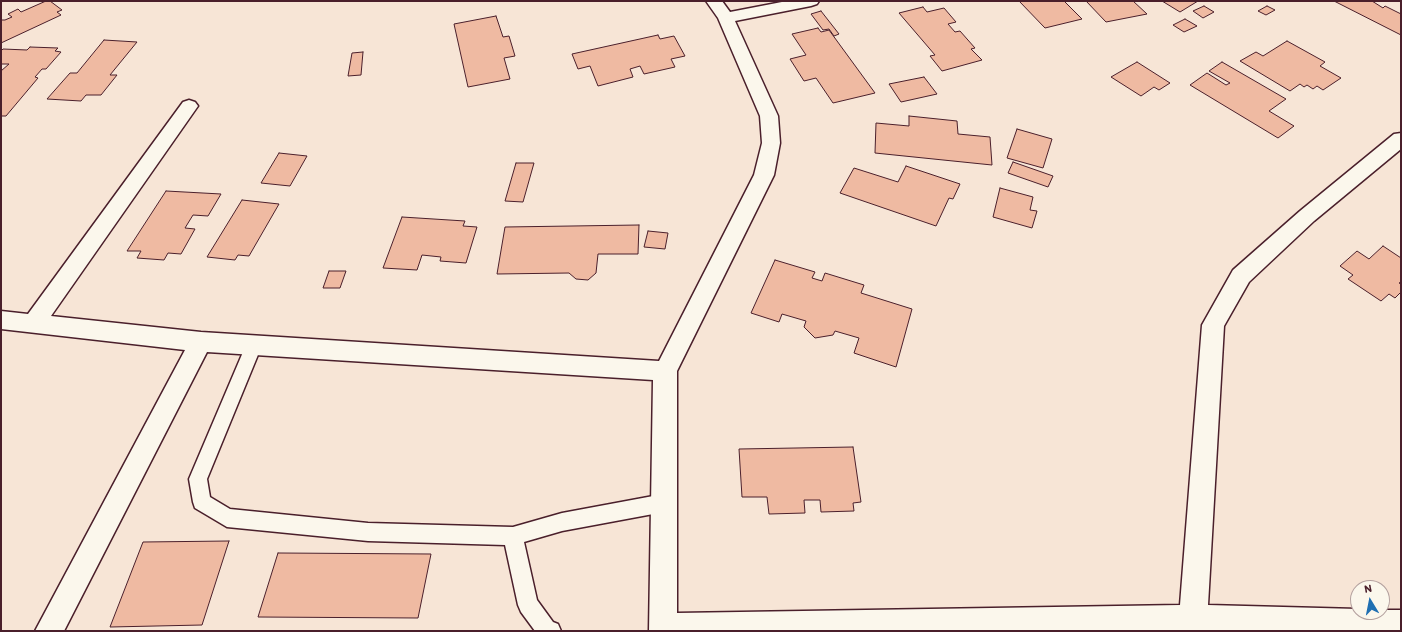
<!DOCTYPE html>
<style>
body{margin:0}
#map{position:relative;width:1402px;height:632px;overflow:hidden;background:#f7e5d6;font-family:Itim,sans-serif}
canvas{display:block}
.frame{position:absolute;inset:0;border:2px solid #4a1f2b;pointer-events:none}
.north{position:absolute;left:1350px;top:580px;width:40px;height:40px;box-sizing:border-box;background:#fbf7ec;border:1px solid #b4a19f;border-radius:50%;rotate:350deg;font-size:11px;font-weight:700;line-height:16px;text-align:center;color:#4a1f2b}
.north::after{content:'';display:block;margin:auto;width:14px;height:18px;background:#1f6fb2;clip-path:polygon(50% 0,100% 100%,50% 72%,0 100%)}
</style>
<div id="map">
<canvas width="1402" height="632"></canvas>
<div class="frame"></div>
<div class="north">N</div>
</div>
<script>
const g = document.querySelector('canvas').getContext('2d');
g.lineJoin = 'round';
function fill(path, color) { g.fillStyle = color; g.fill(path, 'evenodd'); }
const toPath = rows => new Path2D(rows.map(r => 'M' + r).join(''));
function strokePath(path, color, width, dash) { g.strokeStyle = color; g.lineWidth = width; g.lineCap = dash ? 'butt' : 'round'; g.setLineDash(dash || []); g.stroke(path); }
const building = toPath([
 [46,1,50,1,62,10,57,12,61,15,1,43,1,20,5,20,12,17,8,14,18,9,21,12,46,1],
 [1019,1,1064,1,1082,19,1045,28,1019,1],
 [1086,1,1133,1,1147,14,1106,22,1086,1],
 [1162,1,1198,1,1180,12,1162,1],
 [1334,1,1372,1,1383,8,1385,6,1401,14,1401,35,1334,1],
 [1204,6,1214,12,1203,18,1193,11,1204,6],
 [1267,6,1275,10,1266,15,1258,11,1267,6],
 [923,7,927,12,944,8,956,22,948,24,955,32,960,31,975,48,971,49,982,60,942,71,930,56,935,55,899,13,923,7],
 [821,11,839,34,834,36,829,29,823,30,811,14,821,11],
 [496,16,503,37,509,36,515,56,504,58,510,79,468,87,454,24,496,16],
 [1185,19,1197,26,1184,32,1173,25,1185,19],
 [818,28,821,32,829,30,875,93,833,103,816,78,804,81,790,59,806,55,792,34,818,28],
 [658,35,660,39,674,36,685,56,671,59,675,67,644,74,640,66,630,69,633,77,598,86,590,66,578,69,572,54,658,35],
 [104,40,137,42,110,75,117,75,101,95,86,95,81,101,47,99,70,73,77,73,104,40],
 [1287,41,1325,62,1320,66,1341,78,1323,90,1317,86,1313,89,1307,85,1304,87,1300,84,1290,91,1240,61,1256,52,1263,56,1287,41],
 [30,47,58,48,55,51,61,52,46,69,42,69,35,77,38,78,6,116,1,116,1,71,9,64,1,64,1,51,3,49,27,50,30,47],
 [363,52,361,75,348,76,352,53,363,52],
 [1137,62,1170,83,1159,90,1154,87,1141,96,1111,77,1137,62],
 [1222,62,1286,99,1269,111,1294,126,1278,138,1190,85,1207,73,1226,85,1230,83,1209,71,1222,62],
 [924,77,937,94,901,102,889,84,924,77],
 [909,116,957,121,958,134,990,137,992,165,875,153,876,123,909,126,909,116],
 [1017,129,1052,139,1043,168,1007,158,1017,129],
 [279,153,307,156,290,186,261,183,279,153],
 [1013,162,1053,176,1048,187,1008,173,1013,162],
 [516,163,534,163,523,202,505,201,516,163],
 [906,166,960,184,953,199,949,198,936,226,840,193,854,168,898,182,906,166],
 [1000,188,1033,197,1030,210,1037,211,1032,228,993,217,1000,188],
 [166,191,221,194,208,216,193,215,185,228,195,229,181,254,168,253,164,260,137,258,141,251,127,251,166,191],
 [242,200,279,204,249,256,238,255,235,260,207,257,242,200],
 [402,217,465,221,463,226,477,227,466,263,440,261,441,257,422,255,417,270,383,268,402,217],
 [639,225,638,254,598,254,596,273,588,280,576,279,569,273,497,274,505,227,639,225],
 [648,231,668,233,665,249,644,247,648,231],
 [1383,246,1401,258,1401,282,1399,283,1401,284,1401,292,1395,298,1389,294,1381,301,1348,279,1353,275,1340,266,1357,251,1369,259,1383,246],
 [775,260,815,272,812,278,822,281,825,273,864,285,861,293,912,309,896,367,854,353,859,338,835,331,833,335,815,338,804,327,806,321,782,314,779,322,751,313,775,260],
 [329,271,346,271,340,288,323,288,329,271],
 [853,447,861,502,853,503,854,511,821,512,820,500,804,500,805,513,769,514,767,497,742,497,739,449,853,447],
 [229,541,202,625,110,627,143,542,229,541],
 [278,553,431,554,418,618,258,617,278,553]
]);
const service = toPath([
 [254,338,260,340,262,345,207,479,210,497,230,509,368,523,513,527,562,513,664,494,671,497,673,503,671,509,664,512,562,531,524,542,537,600,553,622,558,624,561,631,535,631,521,612,518,605,505,545,368,541,227,527,195,508,193,502,189,479,246,345,248,340,254,338]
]);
const minor = toPath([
 [706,1,722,1,730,12,787,1,819,1,817,4,811,6,735,21,778,116,780,143,774,175,677,371,677,613,1180,605,1202,325,1233,270,1300,211,1394,134,1401,133,1401,149,1314,221,1249,282,1224,326,1208,605,1358,609,1358,612,1382,612,1382,610,1401,610,1401,631,649,631,653,380,207,352,64,631,35,631,185,350,1,329,1,311,28,314,183,102,189,100,195,102,198,106,51,316,201,332,659,361,754,175,762,143,760,116,718,18,706,1]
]);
fill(building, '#efbaa2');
strokePath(building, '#4a1f2b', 1);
strokePath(service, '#4a1f2b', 3);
strokePath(minor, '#4a1f2b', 3);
fill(service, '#fbf7ec');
fill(minor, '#fbf7ec');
</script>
